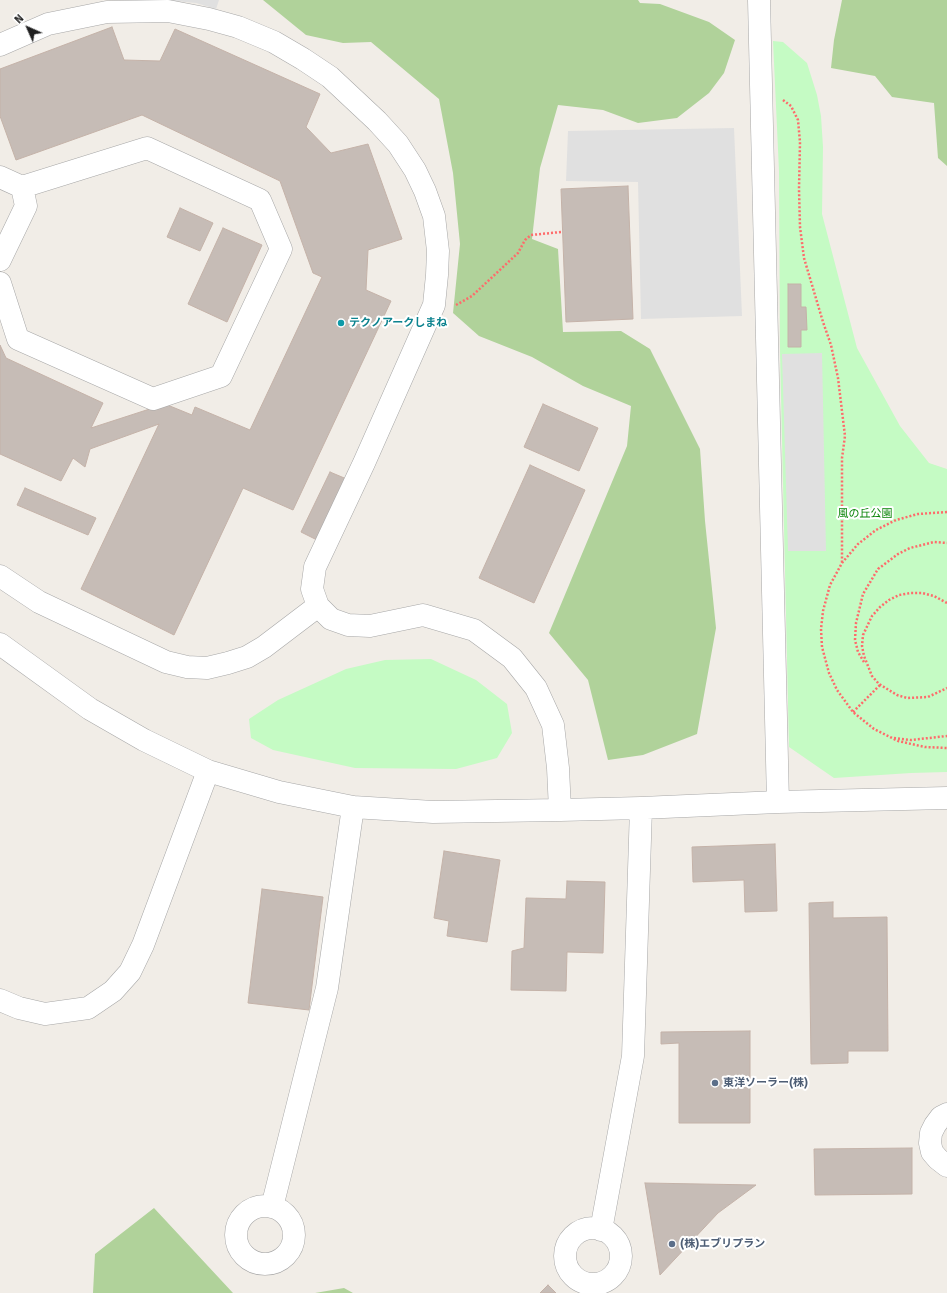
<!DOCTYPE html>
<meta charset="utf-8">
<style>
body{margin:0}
#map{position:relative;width:947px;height:1293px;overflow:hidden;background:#f1ede7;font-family:Signika,sans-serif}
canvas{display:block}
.north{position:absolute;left:8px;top:8px;width:40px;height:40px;-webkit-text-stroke:3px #fff;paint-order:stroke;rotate:315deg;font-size:11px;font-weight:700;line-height:16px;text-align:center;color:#202020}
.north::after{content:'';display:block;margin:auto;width:14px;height:18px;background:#202020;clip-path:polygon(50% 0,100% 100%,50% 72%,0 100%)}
</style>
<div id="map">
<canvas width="947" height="1293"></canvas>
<div class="north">N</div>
</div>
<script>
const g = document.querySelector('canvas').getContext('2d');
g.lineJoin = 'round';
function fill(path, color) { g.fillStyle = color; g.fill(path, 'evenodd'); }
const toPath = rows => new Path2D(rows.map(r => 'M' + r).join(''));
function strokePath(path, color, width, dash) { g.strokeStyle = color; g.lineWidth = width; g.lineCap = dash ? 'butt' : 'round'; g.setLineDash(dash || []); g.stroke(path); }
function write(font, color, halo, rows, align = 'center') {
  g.font = font + ' Signika,"Noto Sans JP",sans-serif'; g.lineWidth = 4; g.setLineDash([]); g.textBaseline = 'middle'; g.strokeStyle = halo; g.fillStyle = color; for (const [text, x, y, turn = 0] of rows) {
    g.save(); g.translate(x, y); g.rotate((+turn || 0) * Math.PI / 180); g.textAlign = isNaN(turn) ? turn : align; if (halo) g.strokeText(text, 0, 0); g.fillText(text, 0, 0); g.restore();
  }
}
const forest = toPath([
 [263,0,638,0,640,3,660,4,709,22,735,40,724,73,709,93,677,118,638,123,603,110,558,105,540,168,532,239,558,249,563,332,621,331,650,349,700,449,705,521,716,628,697,734,643,755,608,760,588,680,549,633,627,446,631,406,583,386,532,357,479,336,453,313,460,244,453,173,439,99,371,42,343,43,306,35],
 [842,0,947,0,947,166,938,158,934,103,892,97,875,76,831,68,834,40],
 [154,1208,233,1293,93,1293,95,1254],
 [344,1288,353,1293,315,1293]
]);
const park = toPath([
 [773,41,783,42,807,63,817,95,821,116,823,147,822,214,857,348,900,426,929,463,947,469,947,772,911,773,834,778,789,747,780,351,779,171],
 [431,659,476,680,507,704,512,733,497,758,456,769,355,768,273,750,251,738,249,719,278,700,346,669,385,660]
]);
const parking = toPath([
 [165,0,219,0,216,9,196,3],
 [734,128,742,316,641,319,638,182,566,181,568,131],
 [822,353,826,551,788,551,782,354]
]);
const building = toPath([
 [112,27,124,60,160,61,175,29,320,94,306,127,331,153,368,144,402,239,368,250,366,290,391,301,293,510,243,488,174,635,81,589,159,424,90,449,85,467,73,458,61,481,0,454,0,345,6,358,103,403,91,428,165,404,192,415,195,407,250,430,322,277,313,273,280,181,142,115,16,160,0,116,0,69,112,27],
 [628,186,633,319,566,322,561,189,628,186],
 [180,208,213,223,200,251,167,237,180,208],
 [223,228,262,245,227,322,188,304,223,228],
 [788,284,801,284,801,307,806,307,807,330,801,330,801,347,788,347,788,284],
 [543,404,598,428,579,471,524,447,543,404],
 [530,465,585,490,534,603,479,578,530,465],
 [330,472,349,480,319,541,301,532,330,472],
 [25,488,96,518,88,535,17,505,25,488],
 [775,844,777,911,745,912,744,880,693,882,692,847,775,844],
 [444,851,500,860,487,942,447,936,449,921,434,918,444,851],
 [567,881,605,882,603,953,567,952,566,991,511,990,512,951,524,948,526,898,566,899,567,881],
 [262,889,323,897,309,1010,248,1003,262,889],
 [833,902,833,918,887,917,888,1051,848,1051,848,1063,811,1064,809,903,833,902],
 [750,1031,750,1123,679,1123,679,1043,661,1044,661,1032,750,1031],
 [912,1148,912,1194,815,1195,814,1149,912,1148],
 [645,1183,756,1185,718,1213,660,1275,645,1183],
 [548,1285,556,1293,540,1293,548,1285]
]);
const path = toPath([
 [783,100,791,106,798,120,800,142,799,189,800,227,804,258,823,322,831,345,838,378,845,436,842,458,842,563],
 [456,305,472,296,518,253,525,240,531,235,561,232],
 [947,512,918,514,896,520,876,530,858,544,842,563,830,585,823,611,821,629,822,647,829,673,837,690,853,712,874,729,898,741,925,747,947,748],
 [947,603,934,596,922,593,911,593,899,595,889,600,880,607,872,616,863,635,862,646,864,656,872,676,879,684,897,695,907,698,928,697,947,688],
 [864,662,858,652,855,640,856,623,863,594,878,569,898,554,910,548,934,542,947,543],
 [853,712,880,685],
 [894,738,911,740,947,736]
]);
const minor = toPath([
 [759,0,778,802],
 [0,45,48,24,107,12,168,11,209,19,238,27,274,42,303,59,330,77,377,121,398,144,415,170,425,191,434,216,438,251,437,275,434,305,364,463,315,567,312,589,318,606,331,619,348,625,370,626,423,615,474,630,512,658,536,688,553,725,558,768,560,810],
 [0,177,22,187,147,148,260,200,281,249,221,376,153,399,18,339,0,283],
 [0,260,26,206,22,187],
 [0,576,39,602,166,662,187,667,207,668,228,663,247,657,264,647,318,606],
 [0,644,90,709,144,740,208,771,279,792,353,807,433,812,560,810,641,808,778,802,947,798],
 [0,1000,19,1008,45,1014,88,1008,113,991,130,972,143,945,208,771],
 [947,1114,941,1117,935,1125,931,1133,930,1143,932,1152,938,1159,947,1166],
 '236 1235a29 29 0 1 1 58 0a29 29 0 1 1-58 0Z',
 [272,1207,327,988,353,807],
 '565 1256a28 28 0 1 1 56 0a28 28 0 1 1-56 0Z',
 [601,1230,633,1056,641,808]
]);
const markers = [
 [341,323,4,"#0f9aa8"],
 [715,1083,4,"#5c6f8a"],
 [672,1244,4,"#5c6f8a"]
];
const cultureNames = [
 ["テクノアークしまね",349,323]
];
const parkNames = [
 ["風の丘公園",865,514]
];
const serviceNames = [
 ["東洋ソーラー(株)",723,1083],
 ["(株)エブリプラン",680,1244]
];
fill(forest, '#b0d29a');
fill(park, '#c5fbc4');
fill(parking, '#e0e0e0');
fill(building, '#c6bcb6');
strokePath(building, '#c4b2a8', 1);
strokePath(minor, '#a7a7a7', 23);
strokePath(path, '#fe6b6b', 2.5, [2, 2]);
strokePath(minor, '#fff', 22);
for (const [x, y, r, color] of markers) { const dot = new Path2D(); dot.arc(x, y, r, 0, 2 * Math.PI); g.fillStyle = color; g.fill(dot); strokePath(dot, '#fff', 1.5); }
write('bold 11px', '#0d838f', '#fff', cultureNames, 'left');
write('11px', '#0a8508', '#fff', parkNames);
write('bold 11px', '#4e5e75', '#fff', serviceNames, 'left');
</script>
